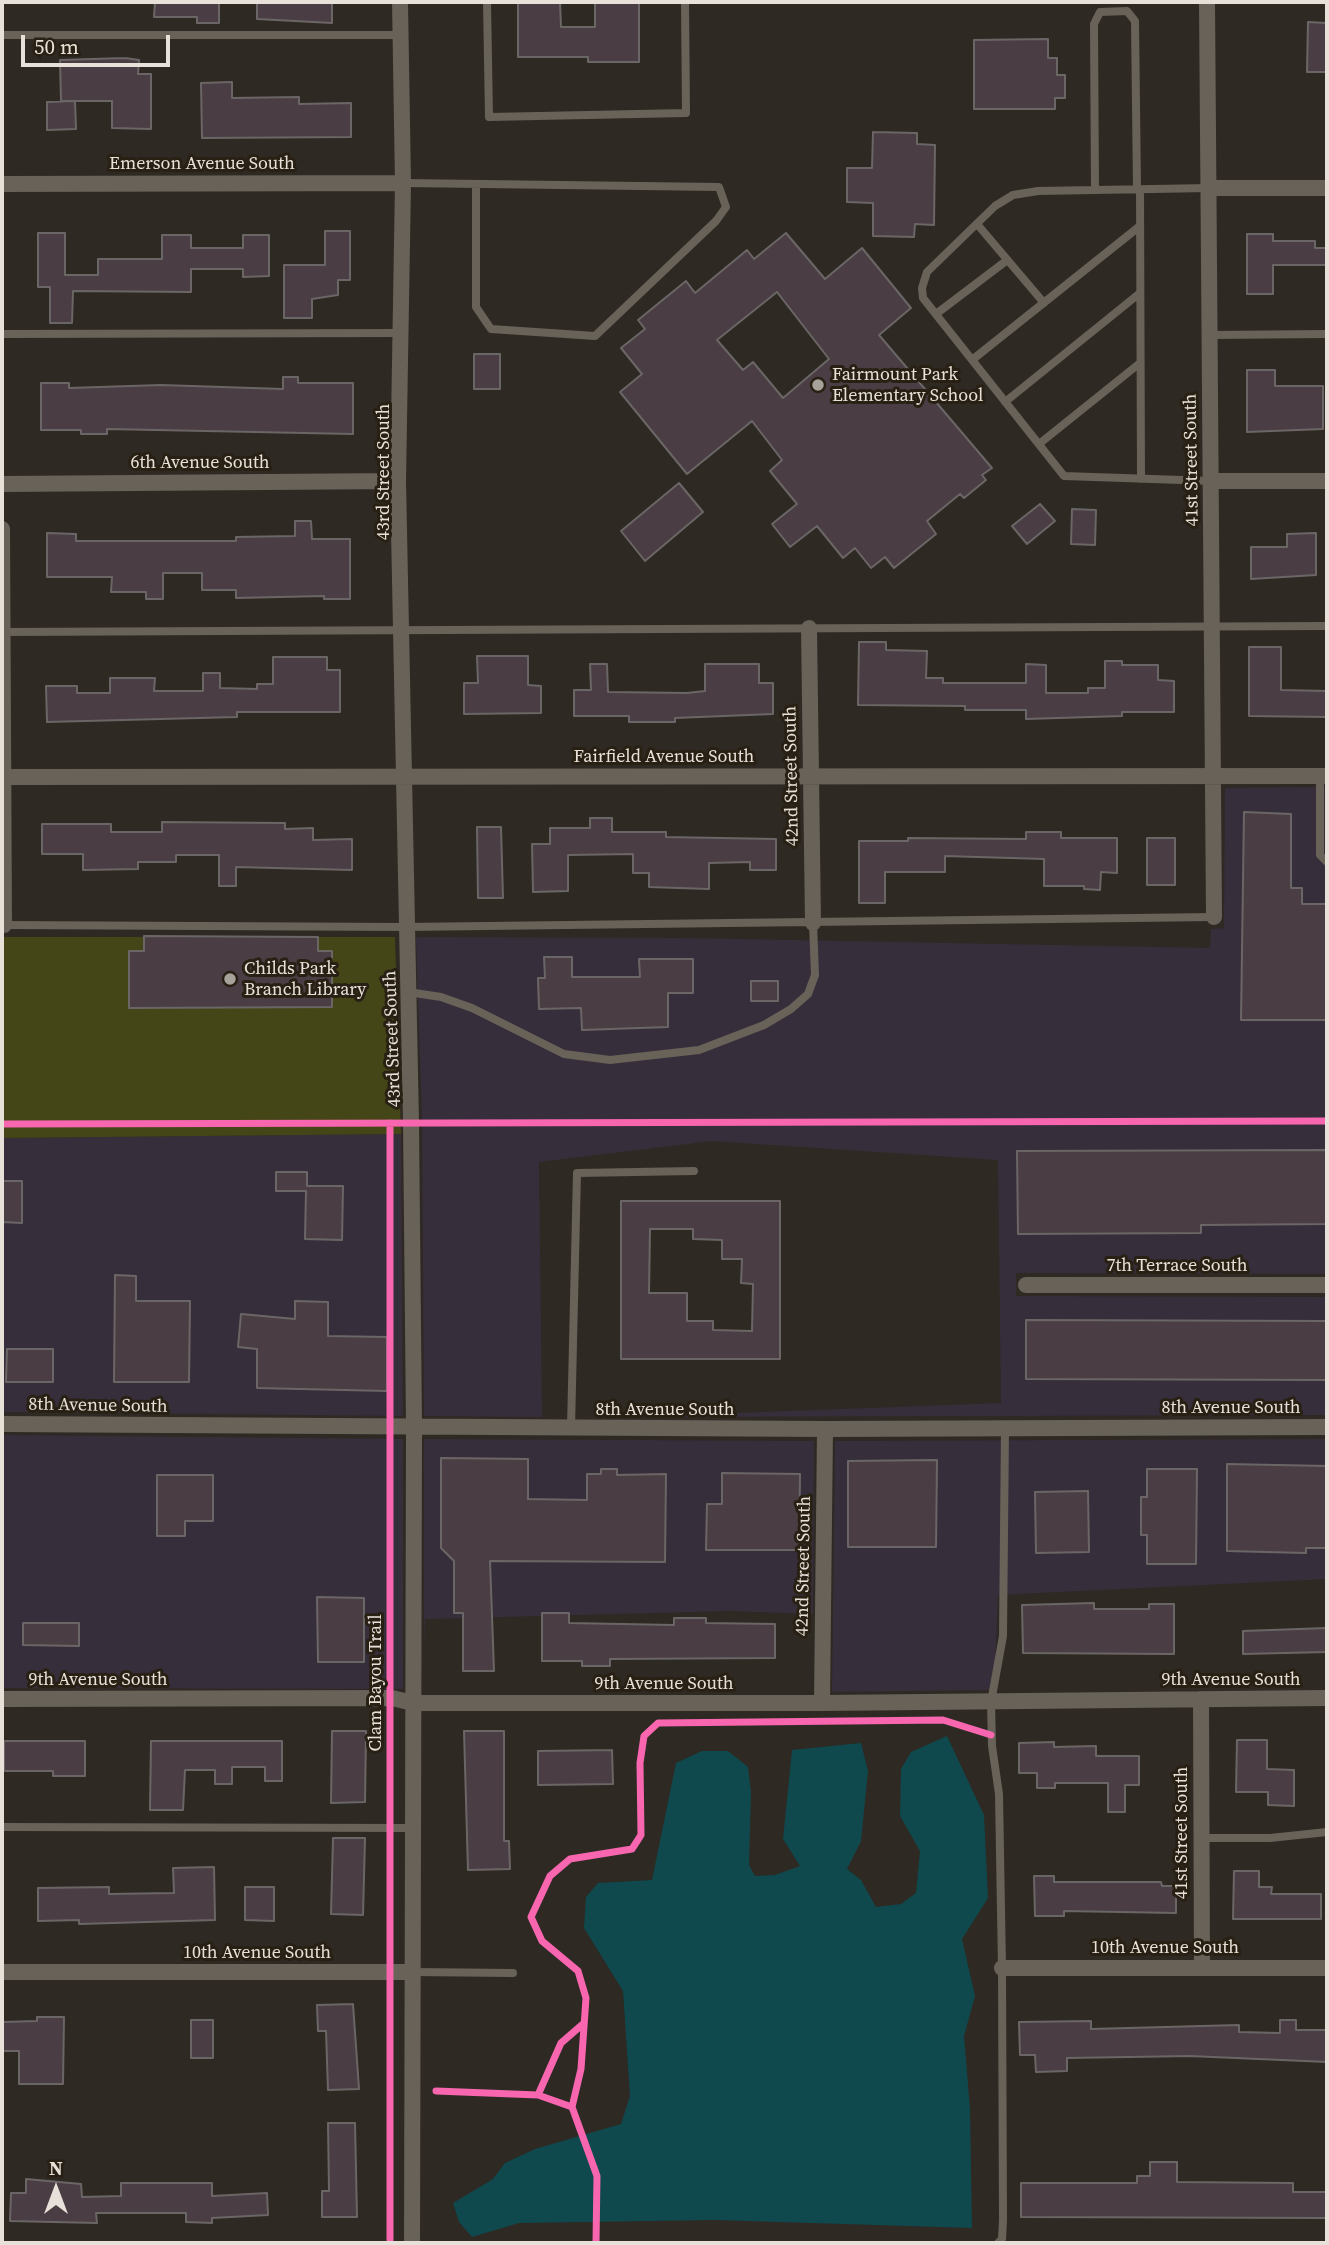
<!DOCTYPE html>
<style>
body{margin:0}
#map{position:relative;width:1329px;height:2245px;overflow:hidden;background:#2e2923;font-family:"Source Serif 4",serif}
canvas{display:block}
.frame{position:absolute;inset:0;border:4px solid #e7e1d9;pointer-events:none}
.north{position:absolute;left:21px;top:2154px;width:70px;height:70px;-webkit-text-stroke:5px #292014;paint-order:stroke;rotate:0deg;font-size:19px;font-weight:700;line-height:28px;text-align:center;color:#e7e1d9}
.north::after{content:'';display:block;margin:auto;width:24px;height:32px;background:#e7e1d9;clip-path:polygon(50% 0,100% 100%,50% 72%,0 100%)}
.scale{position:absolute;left:21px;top:35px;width:149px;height:32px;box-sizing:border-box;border:4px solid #e7e1d9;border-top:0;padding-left:9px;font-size:21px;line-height:24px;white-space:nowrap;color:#e7e1d9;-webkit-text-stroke:5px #292014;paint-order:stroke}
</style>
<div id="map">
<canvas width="1329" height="2245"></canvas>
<div class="frame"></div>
<div class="north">N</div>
<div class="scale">50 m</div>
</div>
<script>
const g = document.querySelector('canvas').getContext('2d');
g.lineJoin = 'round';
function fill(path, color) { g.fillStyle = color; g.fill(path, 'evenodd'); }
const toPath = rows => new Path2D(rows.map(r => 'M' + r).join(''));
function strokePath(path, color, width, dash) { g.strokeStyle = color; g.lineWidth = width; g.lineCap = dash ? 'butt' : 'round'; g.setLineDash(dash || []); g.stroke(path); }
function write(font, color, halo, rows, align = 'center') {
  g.font = font + ' "Source Serif 4",serif'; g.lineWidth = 6; g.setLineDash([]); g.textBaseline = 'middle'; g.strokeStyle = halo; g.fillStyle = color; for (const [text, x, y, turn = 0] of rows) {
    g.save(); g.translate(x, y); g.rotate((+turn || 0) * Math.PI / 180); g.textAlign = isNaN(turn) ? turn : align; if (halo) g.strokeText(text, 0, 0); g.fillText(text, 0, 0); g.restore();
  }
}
const industrial = toPath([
 [1327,787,1327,1274,1016,1273,1016,1296,1327,1297,1327,1415,630,1417,1001,1403,998,1160,712,1141,539,1162,542,1417,424,1416,422,1122,416,937,686,938,1210,948,1211,929,1224,928,1225,788],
 [401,1134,403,1416,2,1412,2,1138],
 [2,1435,403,1439,403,1689,2,1688],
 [424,1439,814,1441,813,1614,730,1611,425,1619,424,1649],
 [1327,1439,1327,1579,998,1595,994,1690,832,1692,835,1441]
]);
const green = toPath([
 [2,937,395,937,401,1134,2,1138]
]);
const water = toPath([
 [947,1736,984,1815,988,1898,962,1939,975,1996,964,2036,970,2109,972,2228,715,2220,519,2223,472,2237,459,2222,453,2203,493,2179,505,2163,535,2149,621,2124,630,2096,623,1991,584,1928,586,1897,598,1883,652,1880,676,1763,702,1751,728,1751,748,1767,751,1792,749,1865,755,1876,775,1875,800,1866,783,1839,792,1750,861,1743,868,1771,861,1841,847,1869,861,1880,876,1907,901,1904,916,1893,920,1851,900,1816,901,1769,911,1752]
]);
const building = toPath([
 [155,2,219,2,219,23,197,23,197,17,154,17,155,2],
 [257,2,332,2,332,23,257,19,257,2],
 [518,2,560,2,561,27,595,27,595,2,639,2,639,62,588,62,588,57,518,57,518,2],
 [1308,22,1327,23,1327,72,1307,72,1308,22],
 [1048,39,1048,58,1057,58,1057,75,1065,75,1065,98,1055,98,1055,109,974,109,974,40,1048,39],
 [125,58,139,60,138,74,151,74,151,129,112,128,112,101,61,101,60,60,125,58],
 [232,82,232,98,299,97,299,104,351,103,351,137,202,138,201,83,232,82],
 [75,101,76,129,47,130,47,102,75,101],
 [873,132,917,133,917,144,935,145,934,225,915,224,914,237,873,236,873,203,847,202,847,168,872,168,873,132],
 [325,231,350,231,350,280,338,280,338,295,312,299,312,318,284,318,284,265,325,265,325,231],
 [38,233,65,233,65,275,98,275,98,259,162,259,162,235,191,235,191,248,243,248,243,235,269,235,269,276,243,277,243,269,191,269,191,292,73,291,72,323,50,323,50,287,38,287,38,233],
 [786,233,825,279,862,248,911,308,879,335,992,468,982,475,986,480,964,498,960,494,927,521,936,534,894,568,885,557,871,568,855,548,843,558,817,526,790,547,772,524,797,504,770,471,782,460,752,421,687,474,620,392,642,374,621,348,645,329,638,320,686,281,695,293,747,250,754,259,786,233],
 [777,292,829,359,783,398,753,362,743,370,717,340,777,292],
 [1247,234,1273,234,1273,241,1315,241,1315,248,1327,248,1327,265,1273,265,1273,294,1247,294,1247,234],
 [474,354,500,354,500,389,474,389,474,354],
 [1247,370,1275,370,1275,386,1323,386,1323,429,1247,432,1247,370],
 [283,377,298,377,298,383,353,383,353,434,107,429,107,434,81,434,81,430,41,430,41,383,69,383,69,388,161,385,283,389,283,377],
 [679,483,703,512,645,561,621,531,679,483],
 [1040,504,1055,521,1027,544,1012,526,1040,504],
 [1072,509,1096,510,1095,545,1071,544,1072,509],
 [295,521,311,521,312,539,350,539,350,599,324,599,324,596,236,598,236,590,202,590,202,573,163,573,163,599,146,599,146,592,111,592,112,577,47,577,47,533,76,534,76,541,236,541,236,537,295,536,295,521],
 [1316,533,1316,575,1251,579,1251,547,1287,547,1287,534,1316,533],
 [859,642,886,642,886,650,927,651,926,678,943,678,943,683,1026,683,1026,664,1046,665,1046,693,1088,693,1088,688,1105,688,1105,661,1122,661,1122,665,1158,665,1158,680,1174,681,1174,712,1122,712,1122,716,1026,719,1026,710,965,710,965,706,858,705,859,642],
 [1249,647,1281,647,1281,690,1327,691,1327,717,1249,716,1249,647],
 [477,656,528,656,528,685,541,686,541,713,464,714,464,683,478,683,477,656],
 [273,657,327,657,327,670,340,670,340,712,237,712,237,717,47,722,46,686,77,686,77,693,110,693,110,678,155,678,154,691,203,691,203,673,220,673,220,688,257,689,257,684,273,684,273,657],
 [590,664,607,664,608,692,687,693,705,691,705,664,759,664,759,683,773,683,773,714,675,718,675,722,629,722,629,716,574,716,574,690,591,690,590,664],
 [1244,812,1291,814,1291,888,1302,888,1302,904,1327,904,1327,1020,1241,1020,1244,812],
 [590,818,612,818,612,832,666,832,666,837,776,839,776,870,750,870,750,862,709,863,709,889,649,887,649,873,633,873,633,854,568,855,568,891,533,892,532,844,550,844,550,828,590,828,590,818],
 [162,822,285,823,285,829,313,828,313,840,352,839,352,870,236,867,236,886,219,886,219,855,176,855,176,862,138,862,138,869,83,870,83,854,42,854,42,824,111,824,111,832,162,832,162,822],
 [477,827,501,827,503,898,478,898,477,827],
 [1026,832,1061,832,1061,838,1117,838,1117,873,1101,872,1100,890,1084,889,1084,886,1044,886,1044,859,945,856,945,872,885,872,885,903,859,903,859,841,908,841,908,838,1026,839,1026,832],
 [1147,838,1175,838,1175,885,1147,885,1147,838],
 [144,936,318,937,318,951,332,951,332,1007,129,1008,129,951,144,951,144,936],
 [544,957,572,957,572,977,640,977,639,959,693,959,693,993,668,993,668,1027,582,1030,581,1008,539,1009,538,978,545,978,544,957],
 [751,981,778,981,778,1001,751,1001,751,981],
 [1327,1150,1327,1224,1201,1225,1201,1233,1018,1234,1017,1151,1327,1150],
 [276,1172,307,1172,307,1186,343,1186,342,1240,305,1239,306,1191,276,1191,276,1172],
 [2,1181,22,1181,22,1223,2,1222,2,1181],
 [621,1201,780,1201,780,1359,621,1359,621,1201],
 [650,1229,693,1229,693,1239,722,1240,722,1259,742,1259,741,1283,753,1284,752,1331,713,1330,713,1321,687,1321,687,1293,649,1293,650,1229],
 [115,1275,136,1276,136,1301,190,1301,189,1382,114,1382,115,1275],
 [295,1301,328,1302,328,1336,387,1337,387,1391,257,1388,257,1349,238,1347,241,1314,295,1319,295,1301],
 [1026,1320,1327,1321,1327,1380,1026,1379,1026,1320],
 [7,1349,53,1349,53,1382,6,1382,7,1349],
 [441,1458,528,1459,528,1499,587,1500,587,1474,601,1474,601,1469,617,1469,617,1475,666,1474,665,1562,490,1561,494,1671,463,1671,463,1613,454,1613,454,1561,441,1548,441,1458],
 [937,1460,936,1547,848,1547,848,1461,937,1460],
 [1227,1464,1327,1466,1327,1548,1306,1548,1306,1553,1227,1551,1227,1464],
 [1147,1469,1197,1469,1196,1564,1147,1564,1147,1535,1141,1535,1141,1497,1147,1497,1147,1469],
 [722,1473,800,1474,799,1550,706,1550,707,1504,722,1504,722,1473],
 [157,1475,213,1475,213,1521,185,1521,185,1536,157,1536,157,1475],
 [1088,1491,1089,1552,1036,1553,1035,1492,1088,1491],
 [317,1597,364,1598,364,1662,318,1662,317,1597],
 [1094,1603,1094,1609,1149,1609,1149,1604,1174,1604,1174,1654,1023,1653,1022,1605,1094,1603],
 [542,1613,569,1613,569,1623,674,1625,674,1618,706,1618,706,1623,775,1624,775,1658,610,1659,610,1666,582,1666,582,1661,542,1661,542,1613],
 [23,1623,79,1623,79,1646,23,1645,23,1623],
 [1327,1628,1327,1652,1243,1654,1243,1631,1327,1628],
 [332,1731,366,1731,365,1802,331,1803,332,1731],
 [464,1731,504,1731,504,1841,509,1841,510,1869,468,1870,464,1731],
 [1237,1740,1267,1740,1267,1769,1294,1770,1294,1806,1268,1805,1268,1792,1236,1792,1237,1740],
 [4,1741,85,1741,85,1776,53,1776,53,1771,4,1771,4,1741],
 [151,1741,282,1741,282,1781,265,1781,265,1767,232,1767,232,1784,215,1784,215,1770,185,1770,183,1810,150,1810,151,1741],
 [1054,1742,1054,1747,1096,1746,1096,1756,1139,1756,1139,1785,1125,1785,1125,1812,1108,1812,1108,1783,1055,1783,1055,1788,1037,1788,1037,1773,1019,1773,1019,1743,1054,1742],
 [612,1750,613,1784,538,1785,538,1751,612,1750],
 [333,1838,365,1838,363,1915,331,1914,333,1838],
 [214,1867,215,1920,79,1924,79,1920,38,1921,38,1888,109,1887,109,1894,174,1893,173,1868,214,1867],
 [1234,1871,1259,1871,1259,1887,1272,1887,1271,1894,1321,1894,1321,1919,1233,1919,1234,1871],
 [1034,1876,1054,1876,1054,1882,1161,1882,1162,1886,1176,1886,1176,1913,1064,1911,1064,1916,1035,1916,1034,1876],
 [245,1887,274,1887,274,1921,245,1920,245,1887],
 [353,2004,359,2089,328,2090,326,2031,318,2031,317,2005,353,2004],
 [37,2017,64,2017,63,2084,19,2084,19,2051,2,2051,2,2022,37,2021,37,2017],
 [191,2020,213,2020,213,2058,191,2058,191,2020],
 [1280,2020,1296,2020,1296,2030,1327,2030,1327,2062,1190,2056,1067,2058,1067,2071,1036,2072,1035,2055,1020,2055,1019,2022,1091,2021,1091,2029,1239,2025,1239,2032,1280,2033,1280,2020],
 [328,2123,355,2123,357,2217,322,2217,322,2191,329,2191,328,2123],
 [1150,2162,1177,2162,1177,2182,1293,2183,1293,2192,1327,2192,1327,2218,1021,2217,1021,2183,1137,2183,1137,2176,1150,2176,1150,2162],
 [26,2179,81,2184,82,2197,121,2196,121,2183,212,2183,212,2196,267,2193,268,2215,212,2218,212,2223,186,2222,186,2213,96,2213,97,2223,10,2221,11,2193,26,2193,26,2179]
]);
const service = toPath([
 [487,2,489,117,686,113,685,2],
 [2,35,400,35],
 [403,183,719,187,726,207,716,221,595,336,491,329,476,307,476,184],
 [1209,188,1038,191,1013,195,995,206,927,272,922,288,923,298,1064,476,1211,481],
 [1095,189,1094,24,1100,12,1127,11,1135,21,1137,189],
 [1140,189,1141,479],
 [977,224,1044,303],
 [936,314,1006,261],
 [2,334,400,333],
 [1210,335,1327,334],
 [972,360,1140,226],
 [1005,402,1140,293],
 [1039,444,1140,363],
 [2,632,1327,626],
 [1320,776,1320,855,1327,862],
 [2,925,405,927,1214,917],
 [408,992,441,997,472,1008,564,1054,610,1060,699,1050,764,1025,791,1009,808,994,815,975,813,923],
 [571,1428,577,1173,694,1171],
 [2,1827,413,1828],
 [1202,1838,1270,1838,1327,1832],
 [412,1972,513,1973],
 [998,2243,1002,2239,1003,2220,1002,1968,999,1794,992,1746,991,1702,1003,1636,1005,1428]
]);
const minor = toPath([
 [400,2,403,183,398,481,411,1122,414,1427,412,2243],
 [1207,2,1214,917],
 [2,184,403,183],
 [1209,188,1327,188],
 [1211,481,1327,481],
 [2,484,398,481],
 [2,529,4,925],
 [809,628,813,923],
 [2,777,1327,776],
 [1026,1285,1327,1285],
 [2,1424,825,1429,1327,1427],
 [2,1699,392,1698,413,1703,822,1703,1327,1698],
 [1201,1699,1202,1966],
 [822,1703,825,1429],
 [1002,1968,1327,1968],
 [2,1972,412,1972]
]);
const cycleway = toPath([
 [390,1123,390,2243],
 [2,1124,1327,1121],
 [436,2091,538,2095],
 [572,2107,538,2095,561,2043,583,2024],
 [596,2243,597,2176,572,2107,581,2069,586,1998,578,1971,542,1941,531,1917,550,1876,570,1859,632,1849,641,1835,640,1763,644,1736,658,1723,943,1720,991,1735]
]);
const markers = [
 [818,385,7,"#a6a199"],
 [230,979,7,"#a6a199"]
];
const streetNames = [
 ["Emerson Avenue South",202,164],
 ["41st Street South",1192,460,-91],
 ["6th Avenue South",200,463],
 ["43rd Street South",384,472,-90],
 ["Fairfield Avenue South",664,757],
 ["42nd Street South",792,776,-91],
 ["43rd Street South",393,1039,-92],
 ["7th Terrace South",1177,1266],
 ["8th Avenue South",98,1406,1],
 ["8th Avenue South",1231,1408],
 ["8th Avenue South",665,1410],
 ["42nd Street South",804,1566,-89],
 ["9th Avenue South",98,1680],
 ["9th Avenue South",1231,1680],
 ["Clam Bayou Trail",376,1683,-90],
 ["9th Avenue South",664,1684],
 ["41st Street South",1182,1833,-90],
 ["10th Avenue South",1165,1948],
 ["10th Avenue South",257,1953]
];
const poiNames = [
 ["Fairmount Park",832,375],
 ["Elementary School",832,396],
 ["Childs Park",244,969],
 ["Branch Library",244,990]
];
fill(industrial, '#372e3b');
fill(green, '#454617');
fill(water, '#0f494d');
fill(building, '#4a3d43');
strokePath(building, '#6b6666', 2);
strokePath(service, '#686259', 8);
strokePath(minor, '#686259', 16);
strokePath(cycleway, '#f766af', 7);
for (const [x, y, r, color] of markers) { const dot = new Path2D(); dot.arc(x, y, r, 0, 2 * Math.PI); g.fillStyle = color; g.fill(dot); strokePath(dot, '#292014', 2.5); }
write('18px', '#e7e1d9', '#292014', streetNames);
write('18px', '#e7e1d9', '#292014', poiNames, 'left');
</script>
